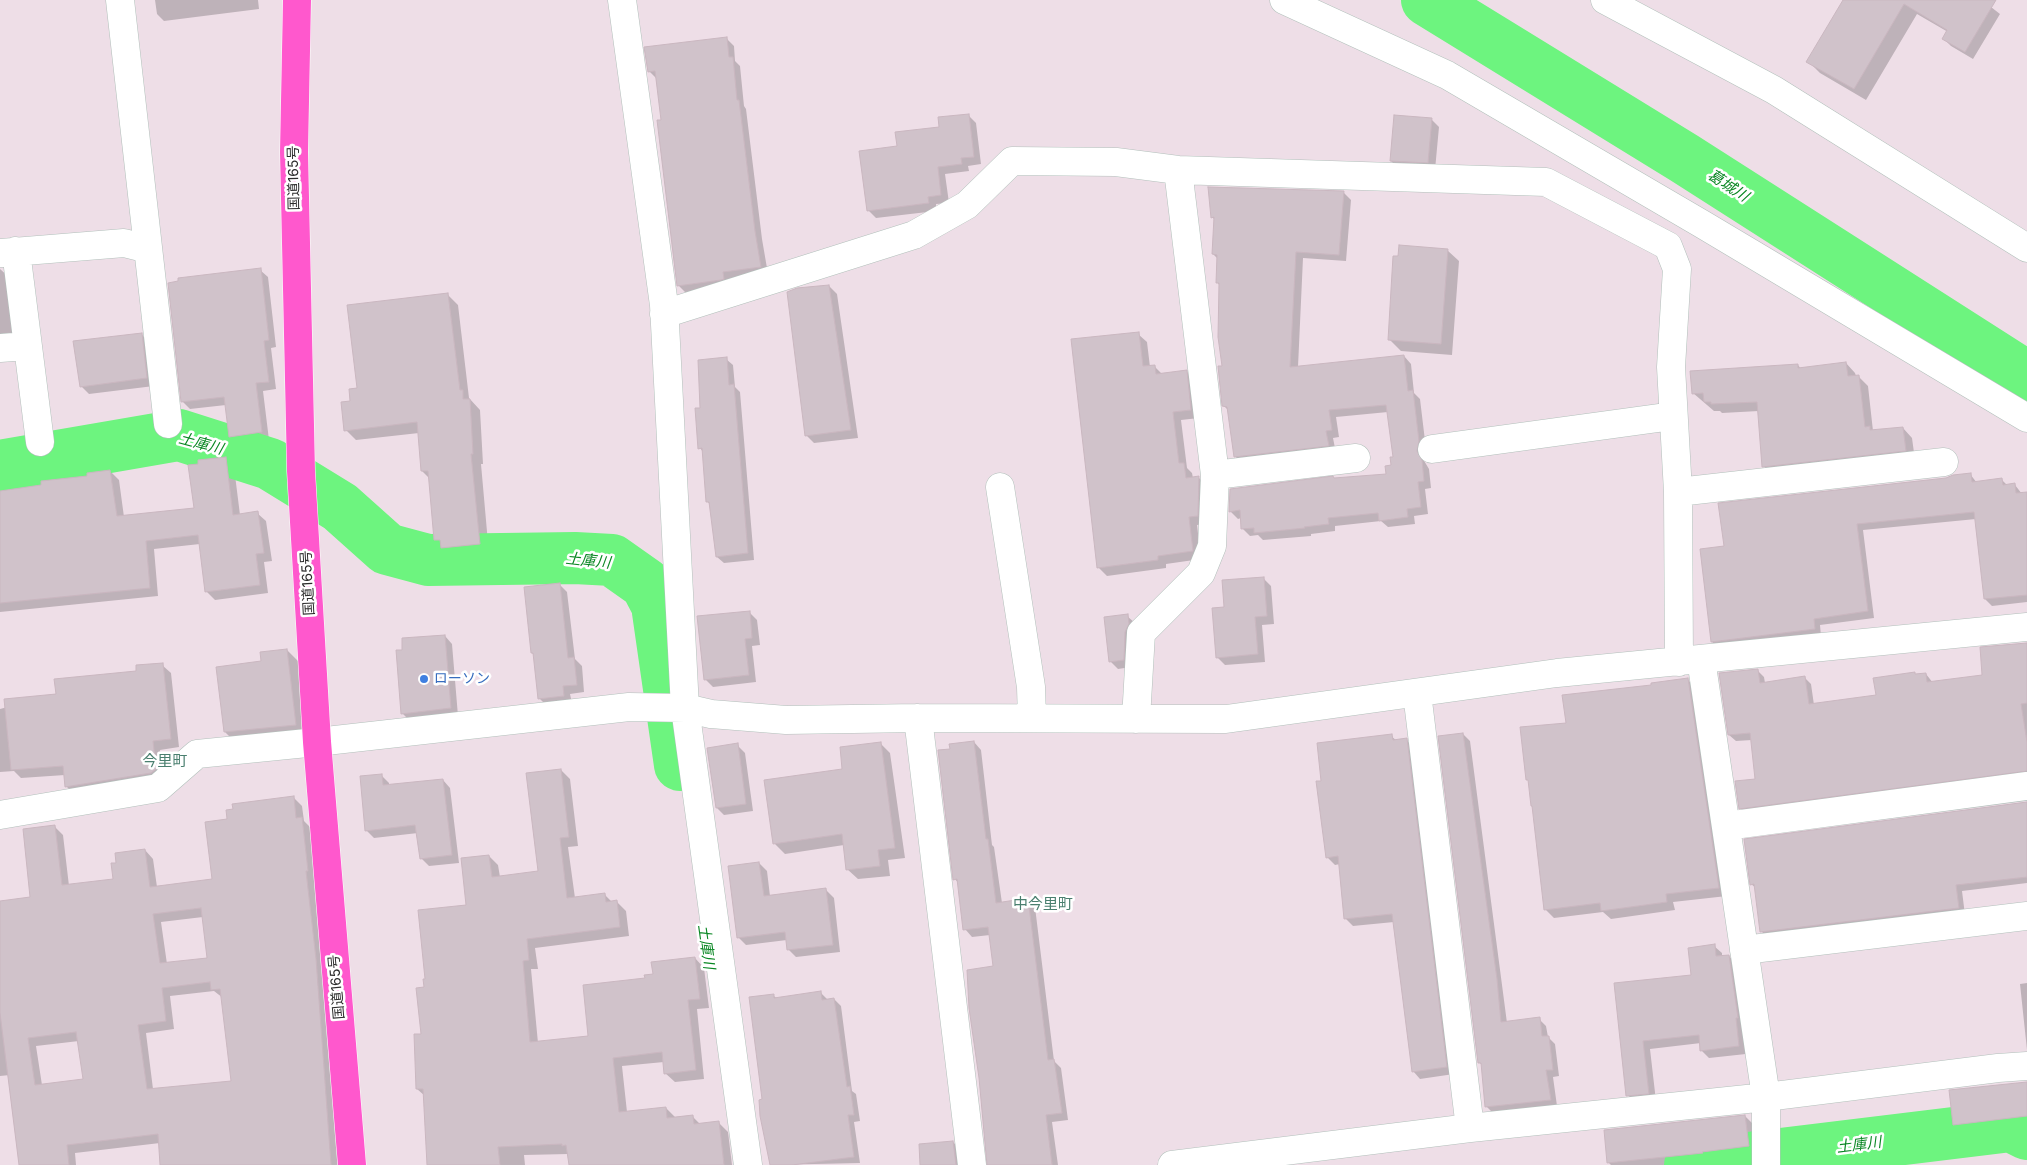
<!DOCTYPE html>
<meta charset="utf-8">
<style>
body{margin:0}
canvas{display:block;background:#eedee7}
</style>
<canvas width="2027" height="1165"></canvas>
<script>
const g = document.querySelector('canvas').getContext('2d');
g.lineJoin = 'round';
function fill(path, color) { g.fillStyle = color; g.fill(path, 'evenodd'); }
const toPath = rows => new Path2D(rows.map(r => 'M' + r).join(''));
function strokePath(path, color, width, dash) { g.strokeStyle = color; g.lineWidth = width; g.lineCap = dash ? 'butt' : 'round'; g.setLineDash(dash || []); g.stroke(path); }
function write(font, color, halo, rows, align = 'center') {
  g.font = font + ' Inter,"Noto Sans JP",sans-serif'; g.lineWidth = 5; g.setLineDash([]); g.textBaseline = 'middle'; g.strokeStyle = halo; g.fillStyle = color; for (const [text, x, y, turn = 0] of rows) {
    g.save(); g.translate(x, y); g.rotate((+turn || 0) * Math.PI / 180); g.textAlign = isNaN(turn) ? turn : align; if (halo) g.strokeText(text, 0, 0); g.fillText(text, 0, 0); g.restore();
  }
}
const shadow = toPath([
 [155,0,258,0,259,9,164,21,157,14],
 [1844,0,1982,0,2000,14,1973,59,1951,46,1944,39,1948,32,1917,14,1866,100,1820,73,1808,61],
 [727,39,734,46,735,61,740,66,744,106,746,109,762,239,768,274,686,293,678,285,662,121,656,78,649,71],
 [968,115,976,123,981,164,968,166,969,171,945,174,949,203,936,204,936,211,876,218,868,210,898,147],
 [1431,119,1439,127,1435,170,1399,169,1391,161],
 [1343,192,1351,200,1346,261,1303,258,1298,367,1404,356,1411,364,1414,393,1420,399,1426,449,1423,459,1429,469,1431,488,1425,489,1428,514,1414,516,1415,524,1388,527,1381,521,1335,526,1335,531,1311,534,1311,536,1263,540,1258,535,1250,536,1242,528,1241,518,1238,519,1230,511,1335,480,1388,475,1395,458,1388,412,1336,417,1339,437,1333,438,1336,453,1242,464,1235,456,1228,410,1224,406,1220,286,1217,282,1218,259,1213,254,1215,220,1212,217],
 [1447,250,1459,261,1452,355,1401,351,1389,339,1399,257],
 [0,269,10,278,17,333,0,335],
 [260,270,268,277,276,347,271,348,276,389,263,391,269,440,238,444,230,436,226,405,190,409,182,401],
 [829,286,837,294,858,438,814,443,806,435],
 [447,294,458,305,469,398,480,410,483,464,481,464,489,554,452,558,436,539,430,479,422,471,419,433,356,440,346,430,352,402,359,389],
 [141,334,149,342,154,386,89,394,81,386],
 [1138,334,1147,342,1150,367,1154,366,1162,374,1186,371,1195,380,1199,418,1181,420,1187,468,1192,473,1193,478,1199,478,1207,486,1206,524,1197,525,1201,559,1166,564,1166,568,1107,576,1098,567],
 [726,359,733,365,735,387,740,392,754,560,724,563,717,557,710,505,708,502,703,452,700,448,701,409],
 [1846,363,1855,373,1856,376,1858,376,1868,386,1873,431,1903,428,1912,438,1915,460,1773,476,1764,466,1759,411,1722,413,1720,411,1714,411,1693,393,1798,365,1801,369],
 [226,458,234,467,240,515,257,513,266,521,272,561,264,562,268,593,215,600,207,592,200,544,154,549,158,596,0,612,0,492,89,478,110,471,119,480,124,517,196,509],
 [1970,474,1977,483,2001,479,2008,486,2015,485,2022,494,2027,493,2027,602,1992,606,1985,599,1976,519,1863,530,1874,618,1820,625,1821,636,1719,648,1712,642,1725,547,1946,479],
 [1264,579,1271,586,1274,624,1262,625,1265,662,1225,665,1217,657,1226,608],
 [559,584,567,592,575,659,582,666,584,692,570,694,572,703,547,706,539,698,535,656,532,653],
 [749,612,757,620,760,645,752,646,756,682,713,687,705,679],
 [1127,616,1135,623,1131,667,1118,669,1110,661],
 [445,636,452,644,458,716,410,721,402,713,404,651],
 [287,650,299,662,307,736,236,743,225,732],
 [162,665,171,673,179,747,160,750,164,778,75,795,66,786,65,775,21,778,14,771,0,772,0,709],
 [2027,668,2027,777,1747,815,1740,808,1757,780,1752,740,1736,741,1729,735,1757,670,1764,677,1765,683,1804,677,1811,684,1814,705,1877,696,1916,675,1926,674,1933,683,1984,677],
 [1688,680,1696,688,1727,896,1673,902,1675,910,1611,919,1603,912,1554,918,1545,909,1534,808,1532,806,1567,724,1652,686],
 [1463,734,1470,741,1507,1023,1539,1019,1546,1026,1548,1037,1555,1044,1559,1076,1553,1077,1557,1106,1493,1113,1486,1106,1482,1065,1479,1062],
 [1391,736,1397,741,1406,740,1414,747,1454,1074,1420,1079,1413,1071,1394,922,1353,926,1345,918,1340,864,1335,865,1327,857,1322,782],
 [974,742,981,750,992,845,994,847,1002,903,1027,900,1035,907,1054,1061,1061,1068,1068,1120,1052,1122,1058,1165,988,1165,994,967,990,935,972,937,965,929,959,884,955,879,951,750],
 [880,743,890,753,905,858,888,860,890,876,858,879,847,869,844,845,785,854,775,844,844,770],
 [737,745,745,753,753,811,724,815,717,808],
 [561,770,570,779,578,846,568,847,575,898,605,895,612,902,617,902,626,911,629,936,535,948,538,969,531,969,538,1043,589,1037,646,979,695,958,704,968,709,1008,697,1009,704,1079,675,1082,665,1073,664,1062,622,1066,627,1112,666,1108,675,1117,692,1116,701,1125,719,1123,728,1132,732,1165,570,1165,569,1154,524,1155,525,1165,451,1165,425,1096,417,1089,427,980,468,906,489,856,498,865,500,877,540,873],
 [381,775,389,783,389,786,443,780,450,788,459,863,429,866,421,858,418,833,374,838,366,830],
 [294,798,302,806,304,821,310,827,324,968,338,1165,161,1165,160,1143,75,1153,76,1165,21,1165,10,1075,0,1076,0,1013,2,1013,0,1000,0,903,32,898,54,826,63,835,69,886,114,880,117,864,145,850,153,859,157,887,213,880,228,820],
 [203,917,208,959,167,964,161,922],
 [214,991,223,998,232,1082,153,1089,146,1033,174,1029,170,996],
 [79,1041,84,1080,42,1085,36,1046],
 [2027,803,2027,883,1962,891,1965,915,1768,938,1762,932,1756,888,1751,884],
 [759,863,767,871,770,896,826,890,834,898,840,952,796,957,789,950,787,940,746,945,738,937],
 [1714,946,1722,953,1722,957,1729,956,1736,964,1746,1054,1709,1058,1702,1051,1701,1043,1650,1049,1656,1101,1635,1103,1628,1095,1615,985,1692,977],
 [2027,983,2027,1050,2020,984],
 [820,992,827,999,834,999,841,1006,852,1091,856,1094,860,1121,854,1122,860,1163,770,1165,763,1100,773,995,777,999],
 [2027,1083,2027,1123,1960,1131,1954,1124],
 [1745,1116,1752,1123,1756,1153,1668,1165,1611,1165,1608,1162],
 [953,1142,961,1150,963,1165,922,1165]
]);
const river = toPath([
 [1427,0,1684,158,2027,377],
 [0,466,179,435,270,464,340,507,387,549,428,560,575,558,612,560,646,584,657,605,680,765],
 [1690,1165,2011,1126,2027,1134]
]);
const building = toPath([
 [1843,0,1996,0,1965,52,1942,39,1947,30,1904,4,1854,89,1806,62,1843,0],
 [727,37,729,57,733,57,737,100,739,100,755,231,761,267,723,272,724,279,721,280,677,286,657,120,661,120,655,71,648,72,644,47,727,37],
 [969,114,974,157,961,158,962,164,938,167,941,195,928,197,929,203,867,211,859,151,897,146,895,132,939,127,938,117,969,114],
 [1394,115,1432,118,1428,163,1390,161,1394,115],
 [1208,187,1344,191,1339,255,1296,252,1290,367,1404,355,1408,391,1413,390,1419,441,1417,451,1422,460,1424,481,1418,482,1421,507,1407,509,1408,517,1379,521,1378,513,1328,518,1329,524,1304,527,1305,528,1254,533,1254,528,1241,529,1240,510,1229,512,1230,489,1333,476,1334,478,1386,474,1385,466,1391,465,1390,457,1393,457,1386,405,1329,410,1332,430,1326,431,1329,446,1234,457,1227,407,1222,406,1218,366,1222,366,1218,337,1219,283,1216,283,1217,255,1212,254,1214,217,1211,218,1208,187],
 [1399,245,1448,249,1441,344,1388,340,1393,256,1398,256,1399,245],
 [261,268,269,340,264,341,269,382,256,383,262,432,229,437,224,397,181,402,168,283,178,281,178,278,261,268],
 [829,285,851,430,805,436,787,292,797,288,829,285],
 [448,293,460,390,463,390,463,399,470,399,473,454,471,454,480,544,441,548,440,540,434,540,428,471,421,471,417,422,344,431,341,402,350,401,349,389,357,388,347,305,448,293],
 [1139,332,1143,366,1155,365,1156,374,1187,370,1191,410,1173,412,1179,463,1184,463,1186,478,1199,476,1198,516,1189,517,1193,551,1158,556,1158,560,1097,568,1071,339,1139,332],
 [142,333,147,378,80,387,73,341,142,333],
 [727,357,729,385,734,384,748,553,716,557,709,502,706,502,702,448,698,449,695,408,700,408,698,360,727,357],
 [1846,362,1848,376,1859,375,1865,427,1870,426,1870,430,1903,427,1906,451,1762,467,1757,402,1711,404,1711,402,1704,402,1703,393,1692,394,1690,371,1798,364,1798,368,1846,362],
 [226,457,233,515,258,511,264,553,256,554,260,585,205,592,198,535,146,541,150,588,0,603,0,491,41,485,41,481,87,476,87,473,110,470,117,516,194,508,188,465,198,464,198,460,226,457],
 [1971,473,1972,482,2002,478,2003,485,2015,483,2016,493,2027,492,2027,595,1984,599,1974,512,1857,524,1868,611,1814,619,1815,629,1711,642,1700,549,1724,546,1718,503,1946,478,1953,475,1971,473],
 [1264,577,1267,616,1255,617,1258,654,1216,658,1212,608,1224,607,1222,580,1264,577],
 [560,583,568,658,574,657,577,685,563,686,564,696,538,699,533,653,531,653,524,587,560,583],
 [750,611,752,638,745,639,749,675,704,680,697,616,750,611],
 [1128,614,1129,624,1125,632,1124,660,1109,662,1104,617,1128,614],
 [445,635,451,708,401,714,396,650,402,650,402,638,445,635],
 [2027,643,2027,703,2021,704,2027,742,2027,771,1739,809,1735,781,1755,779,1750,733,1728,735,1719,673,1758,669,1760,683,1805,676,1809,704,1876,695,1873,678,1915,672,1915,674,1926,673,1927,682,1982,675,1980,647,2027,643],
 [287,649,296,725,224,732,216,667,261,661,260,652,287,649],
 [163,663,171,739,153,741,156,769,151,773,65,787,63,766,11,770,4,699,56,694,54,679,136,671,136,665,163,663],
 [1688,678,1719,888,1666,894,1667,902,1601,911,1600,903,1544,910,1532,806,1531,806,1528,780,1526,780,1520,727,1566,723,1562,695,1651,685,1651,683,1688,678],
 [1463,733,1497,979,1501,1022,1540,1017,1542,1036,1549,1036,1553,1070,1546,1070,1551,1100,1485,1107,1481,1063,1478,1063,1438,736,1463,733],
 [1392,734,1393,740,1407,738,1447,1067,1412,1072,1392,914,1344,919,1338,856,1326,858,1316,781,1321,781,1317,743,1392,734],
 [974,741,986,839,988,839,996,903,1028,898,1048,1060,1054,1059,1062,1113,1046,1115,1052,1165,987,1165,979,1078,969,1008,967,970,993,966,988,927,963,930,957,879,953,880,938,750,950,749,949,744,974,741],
 [881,742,895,848,878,850,880,866,846,870,842,834,773,844,764,780,842,769,840,747,881,742],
 [738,743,746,804,716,808,707,748,738,743],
 [561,769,569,837,560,838,567,898,605,893,606,902,617,900,620,927,527,939,529,960,523,961,530,1042,588,1036,583,985,645,978,644,975,653,974,651,962,695,957,700,999,688,1000,696,1070,664,1074,662,1052,613,1058,619,1112,666,1107,667,1118,693,1115,694,1124,719,1121,724,1165,569,1165,566,1145,562,1146,562,1144,498,1147,500,1165,427,1165,423,1089,416,1089,414,1034,421,1034,416,988,424,987,423,979,425,979,418,910,466,905,461,858,489,855,492,877,538,871,526,773,561,769],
 [382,774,383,785,443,779,452,855,420,859,415,825,365,831,360,776,382,774],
 [294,796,296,818,302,817,308,871,306,871,316,959,331,1165,160,1165,158,1134,67,1145,69,1165,19,1165,0,1013,0,901,30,897,23,829,55,825,62,885,113,879,111,863,116,863,115,853,145,849,150,887,212,879,205,822,227,819,226,810,233,809,232,804,294,796],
 [201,908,207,958,160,963,153,914,201,908],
 [210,982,211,990,220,989,231,1081,147,1089,138,1025,166,1021,162,988,210,982],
 [76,1032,83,1079,35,1085,28,1038,76,1032],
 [2027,802,2027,877,1956,885,1959,908,1760,932,1754,884,1750,885,1744,839,2027,802],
 [759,862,764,896,826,888,833,945,787,950,785,932,737,938,728,866,759,862],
 [1715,944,1716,956,1729,955,1738,1018,1736,1018,1739,1046,1700,1051,1699,1035,1643,1041,1649,1094,1626,1096,1614,983,1691,975,1688,948,1715,944],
 [821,991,822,1000,834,998,847,1087,850,1086,854,1115,848,1115,854,1157,792,1165,770,1165,760,1116,759,1100,762,1099,749,997,774,994,774,998,821,991],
 [2027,1082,2027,1116,1953,1125,1949,1090,2027,1082],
 [1745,1115,1749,1146,1702,1152,1703,1153,1607,1163,1604,1130,1745,1115],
 [953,1141,956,1165,920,1165,919,1144,953,1141]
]);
const minor = toPath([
 [120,0,168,424],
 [622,0,664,305,685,708,748,1165],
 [1284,0,1447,75,1702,224,2027,418],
 [1605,0,1774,90,2027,248],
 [16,251,40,442],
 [0,253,124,243,148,249],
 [664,314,914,235,967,205,1012,161,1116,162,1178,170,1546,182,1668,246,1677,269,1671,367,1678,492,1679,662],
 [0,348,27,346],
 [1432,449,1673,416],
 [1215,475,1356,458],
 [1000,487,1031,687,1032,718],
 [1678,492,1944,462],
 [1701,659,1766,1097,1766,1165],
 [1417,693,1470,1128],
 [918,718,972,1165],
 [1136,719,1141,633,1201,573,1212,546,1215,475,1178,170],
 [0,815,158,788,197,754,317,742,629,707,685,708,711,714,786,720,918,718,1226,719,1557,673,2027,627],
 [1726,826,2027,786],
 [1744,950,2027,916],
 [1172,1165,1470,1128,1766,1097,1998,1068,2027,1066]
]);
const highway = toPath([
 [297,0,294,152,301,471,317,742,352,1165]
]);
const markers = [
 [424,679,5,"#3f7fe0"]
];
const streetNames = [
 ["国道165号",294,178,-91],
 ["国道165号",308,583,-93],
 ["国道165号",337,987,-95]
];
const shopNames = [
 ["ローソン",434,679]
];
const waterNames = [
 ["葛城川",1728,186,33],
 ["土庫川",201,444,15],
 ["土庫川",588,561,6],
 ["土庫川",706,947,82],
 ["土庫川",1859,1145,-7]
];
const neighbourhoodNames = [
 ["今里町",165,761],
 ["中今里町",1043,904]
];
fill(shadow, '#0003');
strokePath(river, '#6df47f', 52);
fill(building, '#d0c2ca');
strokePath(building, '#cab7c0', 1);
strokePath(minor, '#b2c0bb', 29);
strokePath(highway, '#fff', 29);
strokePath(minor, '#fff', 28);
strokePath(highway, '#ff58cd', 28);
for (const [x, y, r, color] of markers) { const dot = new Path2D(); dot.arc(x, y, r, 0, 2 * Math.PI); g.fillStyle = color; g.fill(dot); strokePath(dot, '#fff', 2); }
write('14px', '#2c2c2c', '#fff', streetNames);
write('14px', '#366cbe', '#fff', shopNames, 'left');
write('italic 15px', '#098723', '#fff', waterNames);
write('15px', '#4a7f6f', '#fff', neighbourhoodNames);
</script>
